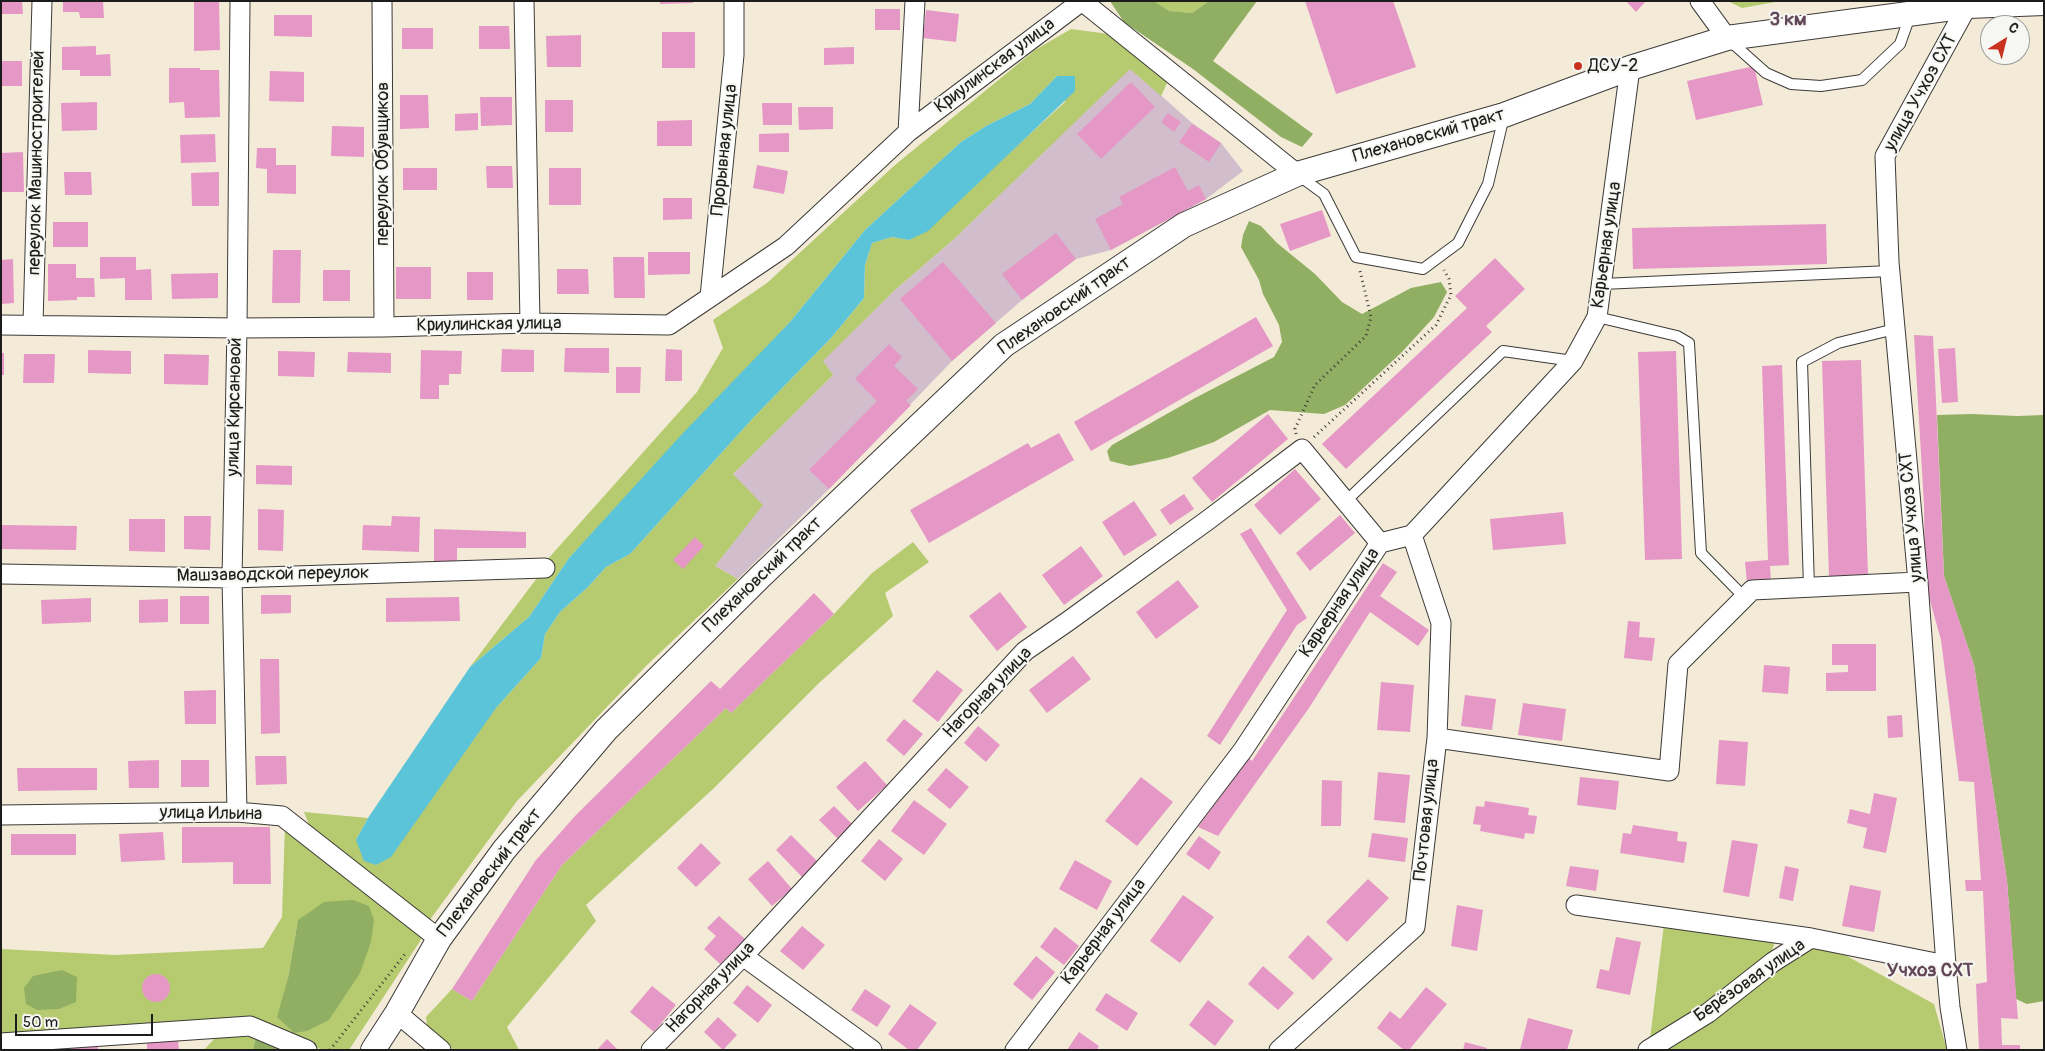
<!DOCTYPE html>
<meta charset="utf-8">
<style>
body{margin:0}
#map{position:relative;width:2045px;height:1051px;overflow:hidden;background:#f3ead7;font-family:Pangolin,sans-serif}
canvas{display:block}
.frame{position:absolute;inset:0;border:2px solid #1c1c1c;pointer-events:none}
.north{position:absolute;left:1980px;top:15px;width:50px;height:50px;box-sizing:border-box;background:#f6f6f2;border:1px solid #9f9f9c;border-radius:50%;rotate:36deg;font-size:14px;font-weight:700;line-height:20px;text-align:center;color:#1c1c1c}
.north::after{content:'';display:block;margin:auto;width:18px;height:22px;background:#c8321e;clip-path:polygon(50% 0,100% 100%,50% 72%,0 100%)}
.scale{position:absolute;left:15px;top:1014px;width:138px;height:22px;box-sizing:border-box;border:2px solid #1c1c1c;border-top:0;padding-left:6px;font-size:15px;line-height:18px;white-space:nowrap;color:#1c1c1c;-webkit-text-stroke:4px #f6f6f2;paint-order:stroke}
</style>
<div id="map">
<canvas width="2045" height="1051"></canvas>
<div class="frame"></div>
<div class="north">С</div>
<div class="scale">50 m</div>
</div>
<script>
const g = document.querySelector('canvas').getContext('2d');
g.lineJoin = 'round';
function fill(path, color) { g.fillStyle = color; g.fill(path, 'evenodd'); }
const toPath = rows => new Path2D(rows.map(r => 'M' + r).join(''));
function strokePath(path, color, width, dash) { g.strokeStyle = color; g.lineWidth = width; g.lineCap = dash ? 'butt' : 'round'; g.setLineDash(dash || []); g.stroke(path); }
function write(font, color, halo, rows, align = 'center') {
  g.font = font + ' Pangolin,sans-serif'; g.lineWidth = 4; g.setLineDash([]); g.textBaseline = 'middle'; g.strokeStyle = halo; g.fillStyle = color; for (const [text, x, y, turn = 0] of rows) {
    g.save(); g.translate(x, y); g.rotate((+turn || 0) * Math.PI / 180); g.textAlign = isNaN(turn) ? turn : align; if (halo) g.strokeText(text, 0, 0); g.fillText(text, 0, 0); g.restore();
  }
}
const industrial = toPath([
 [1130,68,1192,123,1221,143,1243,171,1206,199,1111,250,1076,259,1022,300,952,361,829,489,738,579,715,566,762,505,733,474,833,375,822,361,896,289,953,240]
]);
const green = toPath([
 [1154,1,1209,1,1192,13,1168,11],
 [1728,1,1781,1,1742,8],
 [1071,29,1109,34,1169,79,1161,96,1130,69,953,240,896,289,823,361,833,375,733,474,763,505,715,566,738,579,646,666,517,801,429,921,312,832,304,812,368,818,356,840,496,708,541,658,545,634,560,612,588,587,606,567,630,554,753,418,831,338,864,298,865,265,872,243,892,237,909,240,1007,155,1065,102,1057,76,1030,104,986,126,961,142,865,230,790,322,569,558,529,617,470,667,540,574,546,561,697,392,723,348,713,320,767,283,895,165,1035,50],
 [913,542,929,562,885,593,893,616,819,683,713,789,586,905,596,921,507,1027,519,1050,454,1050,427,1027,426,1017,452,989,472,1001,562,865,726,708,731,713,834,614,872,573],
 [285,825,424,935,349,1050,323,1050,249,1021,189,1020,1,1037,1,949,115,955,263,948,282,917],
 [298,920,294,1033,288,978],
 [1664,924,1776,937,1769,962,1704,1012,1650,1039],
 [1816,939,1934,1004,1947,1050,1658,1050],
 [216,1037,256,1037,253,1050,204,1050]
]);
const forest = toPath([
 [1110,1,1154,1,1169,11,1192,13,1209,1,1257,1,1213,61,1313,134,1302,147,1281,137,1193,69,1124,22],
 [1249,221,1261,226,1277,243,1315,274,1342,302,1362,314,1411,288,1441,282,1447,292,1434,317,1401,353,1345,405,1324,414,1270,410,1214,442,1168,458,1130,466,1110,461,1107,451,1112,445,1195,398,1274,357,1282,342,1279,325,1263,294,1259,280,1241,247,1243,235],
 [1972,414,2017,416,2044,415,2044,1001,2027,1004,2016,999,2007,881,1974,665,1944,576,1937,415],
 [353,900,369,906,374,920,371,942,360,973,329,1020,307,1031,294,1033,277,1017,288,978,298,920,324,902],
 [62,970,77,977,76,1002,59,1009,37,1010,26,1004,24,988,33,976],
 [256,1037,295,1050,253,1050]
]);
const water = toPath([
 [1057,76,1075,76,1075,91,928,231,909,240,892,237,872,243,865,265,864,298,831,338,753,418,630,554,606,567,588,587,560,612,545,634,541,658,496,708,391,857,376,865,364,861,356,840,368,818,470,667,529,617,569,558,683,433,790,322,865,230,961,142,986,126,1030,104]
]);
const building = toPath([
 [1,1,22,1,23,14,1,14],
 [63,1,103,1,104,18,80,18,79,12,63,12],
 [194,1,219,1,220,50,194,51],
 [660,1,693,1,693,3,660,4],
 [1305,1,1393,1,1416,67,1336,94],
 [1626,1,1646,1,1636,12],
 [875,9,900,9,900,30,875,30],
 [926,10,959,14,956,42,923,38],
 [274,15,312,15,312,37,274,36],
 [479,26,509,26,510,49,479,49],
 [402,28,433,28,433,49,402,49],
 [662,32,695,32,695,68,662,68],
 [581,35,581,67,547,67,546,36],
 [96,46,96,55,110,54,111,76,80,76,80,70,62,70,62,47],
 [854,47,854,64,824,65,824,48],
 [1,61,22,61,22,86,1,86],
 [1754,66,1763,105,1696,120,1687,81],
 [169,68,200,68,200,70,219,70,220,117,185,118,184,102,169,103],
 [270,71,304,72,304,102,269,101],
 [1131,82,1155,107,1101,159,1077,134],
 [400,95,428,95,429,128,400,129],
 [480,97,512,97,512,125,481,126],
 [545,100,573,100,573,132,545,132],
 [97,102,97,130,62,131,61,103],
 [762,103,792,103,792,125,763,125],
 [798,107,833,107,833,129,799,130],
 [478,113,478,130,455,131,455,114],
 [1168,113,1181,122,1174,132,1161,122],
 [692,120,692,146,657,146,657,121],
 [1192,124,1221,143,1209,162,1179,142],
 [332,126,364,127,364,157,331,156],
 [789,133,789,152,759,152,759,134],
 [215,134,216,162,181,163,180,135],
 [257,148,276,148,276,165,296,165,296,194,267,193,267,169,256,168],
 [23,152,24,192,1,192,1,153],
 [757,165,788,171,784,194,753,188],
 [486,166,512,166,513,188,487,188],
 [1175,167,1188,191,1199,185,1206,199,1111,250,1095,219,1123,204,1119,197],
 [403,168,437,168,437,190,403,190],
 [549,168,581,168,581,205,549,205],
 [64,172,91,172,92,195,65,195],
 [219,172,219,206,192,206,191,173],
 [663,198,692,198,692,219,663,220],
 [1322,210,1331,236,1290,251,1280,224],
 [53,222,88,222,88,247,53,247],
 [1826,224,1827,264,1633,269,1632,228],
 [1056,233,1076,259,1022,300,1002,274],
 [273,250,301,250,300,303,272,303],
 [648,252,690,252,690,274,648,275],
 [100,257,136,257,136,270,151,269,152,300,125,300,125,278,100,279],
 [613,257,644,257,645,298,614,298],
 [1495,258,1525,289,1486,326,1492,332,1346,469,1322,444,1467,308,1455,296],
 [13,259,14,303,1,304,1,260],
 [943,262,996,323,952,361,900,299],
 [48,264,76,264,76,278,94,278,95,297,77,297,77,300,48,301],
 [396,267,431,267,431,299,396,299],
 [557,269,588,269,589,294,557,294],
 [323,270,350,270,350,301,323,301],
 [467,272,493,272,493,300,467,300],
 [218,273,218,298,172,299,171,274],
 [1256,317,1273,346,1091,451,1074,422],
 [1914,335,1933,336,1944,576,1974,665,2007,881,2018,1019,2001,1018,2002,1045,2020,1045,2020,1050,1979,1049,1976,984,1987,982,1983,891,1966,891,1965,880,1981,880,1974,782,1959,781,1941,640,1925,583,1924,505],
 [889,344,902,357,894,366,918,389,906,401,911,405,829,489,809,470,877,401,855,379],
 [565,348,609,348,609,373,564,372],
 [1955,348,1958,402,1942,403,1938,349],
 [502,349,534,350,534,372,501,372],
 [666,349,682,350,682,381,665,381],
 [88,350,131,351,131,374,88,373],
 [421,350,462,351,461,374,449,374,449,385,439,385,439,399,420,399],
 [278,351,315,352,314,377,278,376],
 [1676,351,1682,559,1645,560,1638,352],
 [348,352,391,353,391,373,347,372],
 [1,353,4,353,4,375,1,375],
 [24,354,55,354,54,383,23,383],
 [164,354,209,355,208,385,164,384],
 [1861,360,1868,576,1829,577,1822,361],
 [1782,365,1789,565,1770,566,1771,581,1747,583,1745,562,1768,560,1762,366],
 [616,367,641,367,640,393,616,393],
 [1268,414,1288,439,1212,502,1192,478],
 [1059,433,1074,460,929,543,910,510,1028,443,1031,448],
 [256,465,292,466,292,485,256,484],
 [1295,469,1321,499,1280,535,1254,505],
 [1184,494,1194,509,1170,525,1160,510],
 [1134,501,1157,535,1124,556,1102,522],
 [258,509,284,510,283,551,258,550],
 [1563,512,1566,544,1493,550,1490,519],
 [1340,515,1355,533,1310,571,1296,553],
 [184,516,211,516,210,550,184,549],
 [392,516,420,517,419,552,362,550,363,525,391,526],
 [129,519,165,519,165,552,129,551],
 [1,525,77,526,76,550,1,549],
 [1251,528,1307,618,1297,625,1220,745,1207,736,1287,610,1240,534],
 [434,529,526,532,526,548,457,548,457,563,434,563],
 [695,537,704,546,683,569,673,560],
 [1081,546,1103,576,1064,605,1042,575],
 [1383,563,1397,572,1380,596,1429,630,1418,646,1370,612,1309,708,1218,836,1198,827,1249,758,1252,761],
 [1178,580,1199,607,1156,639,1136,612],
 [1000,592,1027,627,997,651,969,616],
 [814,593,834,614,731,713,726,708,562,865,472,1001,452,989,536,860,576,815,711,681,720,689],
 [261,595,291,595,291,613,261,614],
 [180,596,209,596,209,624,180,624],
 [459,597,460,621,386,622,386,598],
 [91,598,91,622,42,624,41,600],
 [168,599,168,622,139,623,139,600],
 [1628,621,1640,622,1639,637,1655,638,1652,661,1624,658],
 [1832,644,1876,644,1876,691,1826,691,1826,673,1848,672,1848,665,1832,665],
 [1073,656,1091,679,1047,713,1029,690],
 [260,659,279,659,280,733,261,734],
 [1764,665,1790,667,1788,694,1762,692],
 [937,670,963,690,938,722,912,701],
 [1381,682,1414,685,1410,732,1377,730],
 [216,690,216,724,185,724,184,691],
 [1465,695,1496,699,1492,730,1461,726],
 [1523,703,1566,709,1562,741,1518,735],
 [1902,715,1903,737,1888,738,1887,716],
 [904,719,923,734,904,756,886,740],
 [978,726,1000,745,986,762,964,743],
 [1719,740,1748,742,1745,786,1716,784],
 [255,756,286,756,287,784,256,785],
 [159,760,159,788,129,788,128,761],
 [181,760,209,760,209,787,181,787],
 [865,761,887,785,858,811,836,787],
 [17,768,97,768,97,790,18,791],
 [946,768,969,787,950,809,927,790],
 [1378,772,1410,775,1405,823,1374,820],
 [1141,777,1173,802,1137,846,1105,821],
 [1580,777,1619,781,1616,810,1577,805],
 [1322,780,1342,781,1341,826,1321,826],
 [1874,793,1897,798,1886,853,1863,848,1867,828,1847,823,1850,809,1870,814],
 [914,800,947,824,924,855,891,831],
 [1485,801,1529,808,1528,815,1537,816,1534,834,1525,833,1524,839,1480,831,1481,825,1473,824,1476,806,1484,807],
 [834,806,852,824,837,838,819,820],
 [1633,825,1678,832,1677,841,1687,842,1684,863,1620,853,1623,833,1631,834],
 [182,827,270,827,271,884,233,884,233,862,182,863],
 [163,832,165,860,121,862,119,834],
 [1372,833,1408,838,1405,862,1368,857],
 [11,834,76,834,76,855,11,855],
 [791,835,819,863,803,878,776,850],
 [1199,836,1221,852,1209,870,1186,854],
 [879,839,903,859,885,881,861,861],
 [1732,840,1758,844,1749,897,1723,892],
 [701,843,721,863,696,887,677,868],
 [1075,860,1112,881,1097,910,1059,889],
 [768,861,792,889,772,906,748,879],
 [1570,866,1599,870,1596,891,1566,886],
 [1785,866,1799,869,1793,901,1779,898],
 [1368,879,1389,898,1347,942,1326,922],
 [1850,885,1881,891,1874,932,1842,926],
 [1183,895,1214,917,1180,963,1150,941],
 [1457,905,1483,910,1477,951,1451,946],
 [719,916,745,939,721,965,704,949,716,936,707,928],
 [802,926,825,945,803,970,780,951],
 [1055,927,1079,946,1064,965,1040,947],
 [1308,935,1333,959,1313,980,1288,957],
 [1616,937,1641,942,1630,995,1596,988,1600,969,1609,971],
 [1036,956,1055,972,1032,1000,1013,984],
 [1263,966,1294,993,1278,1010,1248,984],
 '142 988a14 14 0 1 1 28 0a14 14 0 1 1-28 0Z',
 [747,985,772,1005,758,1023,733,1003],
 [652,986,676,1005,654,1032,630,1012],
 [1426,987,1447,1004,1409,1050,1404,1050,1377,1028,1390,1011,1400,1019],
 [865,989,891,1006,877,1027,851,1010],
 [1106,993,1138,1013,1127,1031,1095,1010],
 [1208,1000,1234,1021,1215,1046,1189,1025],
 [910,1004,937,1023,917,1050,909,1050,888,1034],
 [718,1017,737,1035,723,1050,704,1032],
 [1528,1018,1573,1030,1567,1050,1520,1050],
 [1079,1032,1099,1046,1097,1050,1067,1050],
 [607,1039,618,1050,597,1050],
 [178,1040,179,1050,147,1050,147,1041],
 [1465,1042,1487,1048,1486,1050,1463,1050],
 [69,1046,98,1047,98,1050,69,1050]
]);
const path = toPath([
 [1296,434,1295,429,1315,385,1366,336,1371,317,1360,271],
 [1314,437,1436,325,1451,295,1449,279,1444,270],
 [330,1050,405,954]
]);
const service = toPath([
 [1729,40,1766,73,1791,84,1821,86,1862,80,1900,44,1911,13],
 [1298,175,1324,194,1356,257,1423,269,1458,243,1488,184,1504,116],
 [1602,284,1890,271],
 [1597,317,1677,336,1689,343,1701,553,1745,598],
 [1345,502,1503,351,1573,361],
 [1809,587,1802,362,1838,343,1895,329]
]);
const minor = toPath([
 [382,1,384,327],
 [524,1,530,323],
 [1082,1,1297,174],
 [1700,1,1727,38],
 [908,132,915,1],
 [710,297,734,55,734,1],
 [33,324,42,1],
 [1,325,237,328,384,327,530,323,669,325,786,246,908,132,1082,1],
 [1,574,232,578,545,568],
 [1437,738,1669,771,1678,664,1752,590,1918,582],
 [237,812,232,578,237,328,240,1],
 [1,815,237,812,282,816,439,939],
 [1576,905,1811,938],
 [743,956,872,1050],
 [397,1013,441,1050],
 [1,1043,250,1026,307,1050],
 [651,1050,743,956,1025,651,1067,622,1208,520,1302,449,1380,543],
 [1015,1050,1243,750,1380,543,1412,535,1573,361,1597,317,1630,68],
 [1279,1050,1415,927,1437,738,1441,623,1412,535],
 [1648,1050,1708,1013,1773,962,1811,938,1946,965],
 [1957,1050,1950,1007,1946,965,1918,582,1889,262,1885,156,1970,1]
]);
const tertiary = toPath([
 [373,1050,397,1013,439,939,504,850,606,730,761,576,1004,345,1184,225,1297,174,1504,115,1630,68,1727,38,1968,6,2044,3]
]);
const markers = [
 [1578,66,5,"#c8321e"]
];
const streetNames = [
 ["Криулинская улица",995,66,-37],
 ["улица Учхоз СХТ",1921,93,-61],
 ["Плехановский тракт",1429,136,-16],
 ["Прорывная улица",725,150,-84],
 ["переулок Машиностроителей",37,163,-89],
 ["переулок Обувщиков",383,164,-90],
 ["Карьерная улица",1607,245,-82],
 ["Плехановский тракт",1065,306,-35],
 ["Криулинская улица",489,325,-1],
 ["улица Кирсановой",235,407,-89],
 ["улица Учхоз СХТ",1912,517,-95],
 ["Машзаводской переулок",273,575,-1],
 ["Плехановский тракт",763,575,-44],
 ["Карьерная улица",1340,603,-56],
 ["Нагорная улица",988,693,-46],
 ["улица Ильина",211,814,1],
 ["Почтовая улица",1427,820,-84],
 ["Плехановский тракт",490,873,-52],
 ["Карьерная улица",1104,932,-53],
 ["Берёзовая улица",1750,981,-35],
 ["Нагорная улица",711,988,-46]
];
const poiNames = [
 ["ДСУ-2",1588,66]
];
const neighbourhoodNames = [
 ["3 км",1788,20],
 ["Учхоз СХТ",1930,971]
];
fill(industrial, '#d1bdcc');
fill(green, '#b6cb70');
fill(forest, '#90af62');
fill(water, '#5cc4d8');
fill(building, '#e598c6');
strokePath(service, '#3c3b38', 12);
strokePath(minor, '#3c3b38', 21);
strokePath(tertiary, '#3c3b38', 26);
strokePath(path, '#3c3b38', 3, [1, 4]);
strokePath(service, '#fff', 10);
strokePath(minor, '#fff', 19);
strokePath(tertiary, '#fff', 24);
for (const [x, y, r, color] of markers) { const dot = new Path2D(); dot.arc(x, y, r, 0, 2 * Math.PI); g.fillStyle = color; g.fill(dot); strokePath(dot, '#f6f6f2', 2); }
write('18px', '#1c1c1c', '#f6f6f2', streetNames);
write('18px', '#1c1c1c', '#f6f6f2', poiNames, 'left');
write('bold 19px', '#624758', '#f6f6f2', neighbourhoodNames);
</script>
